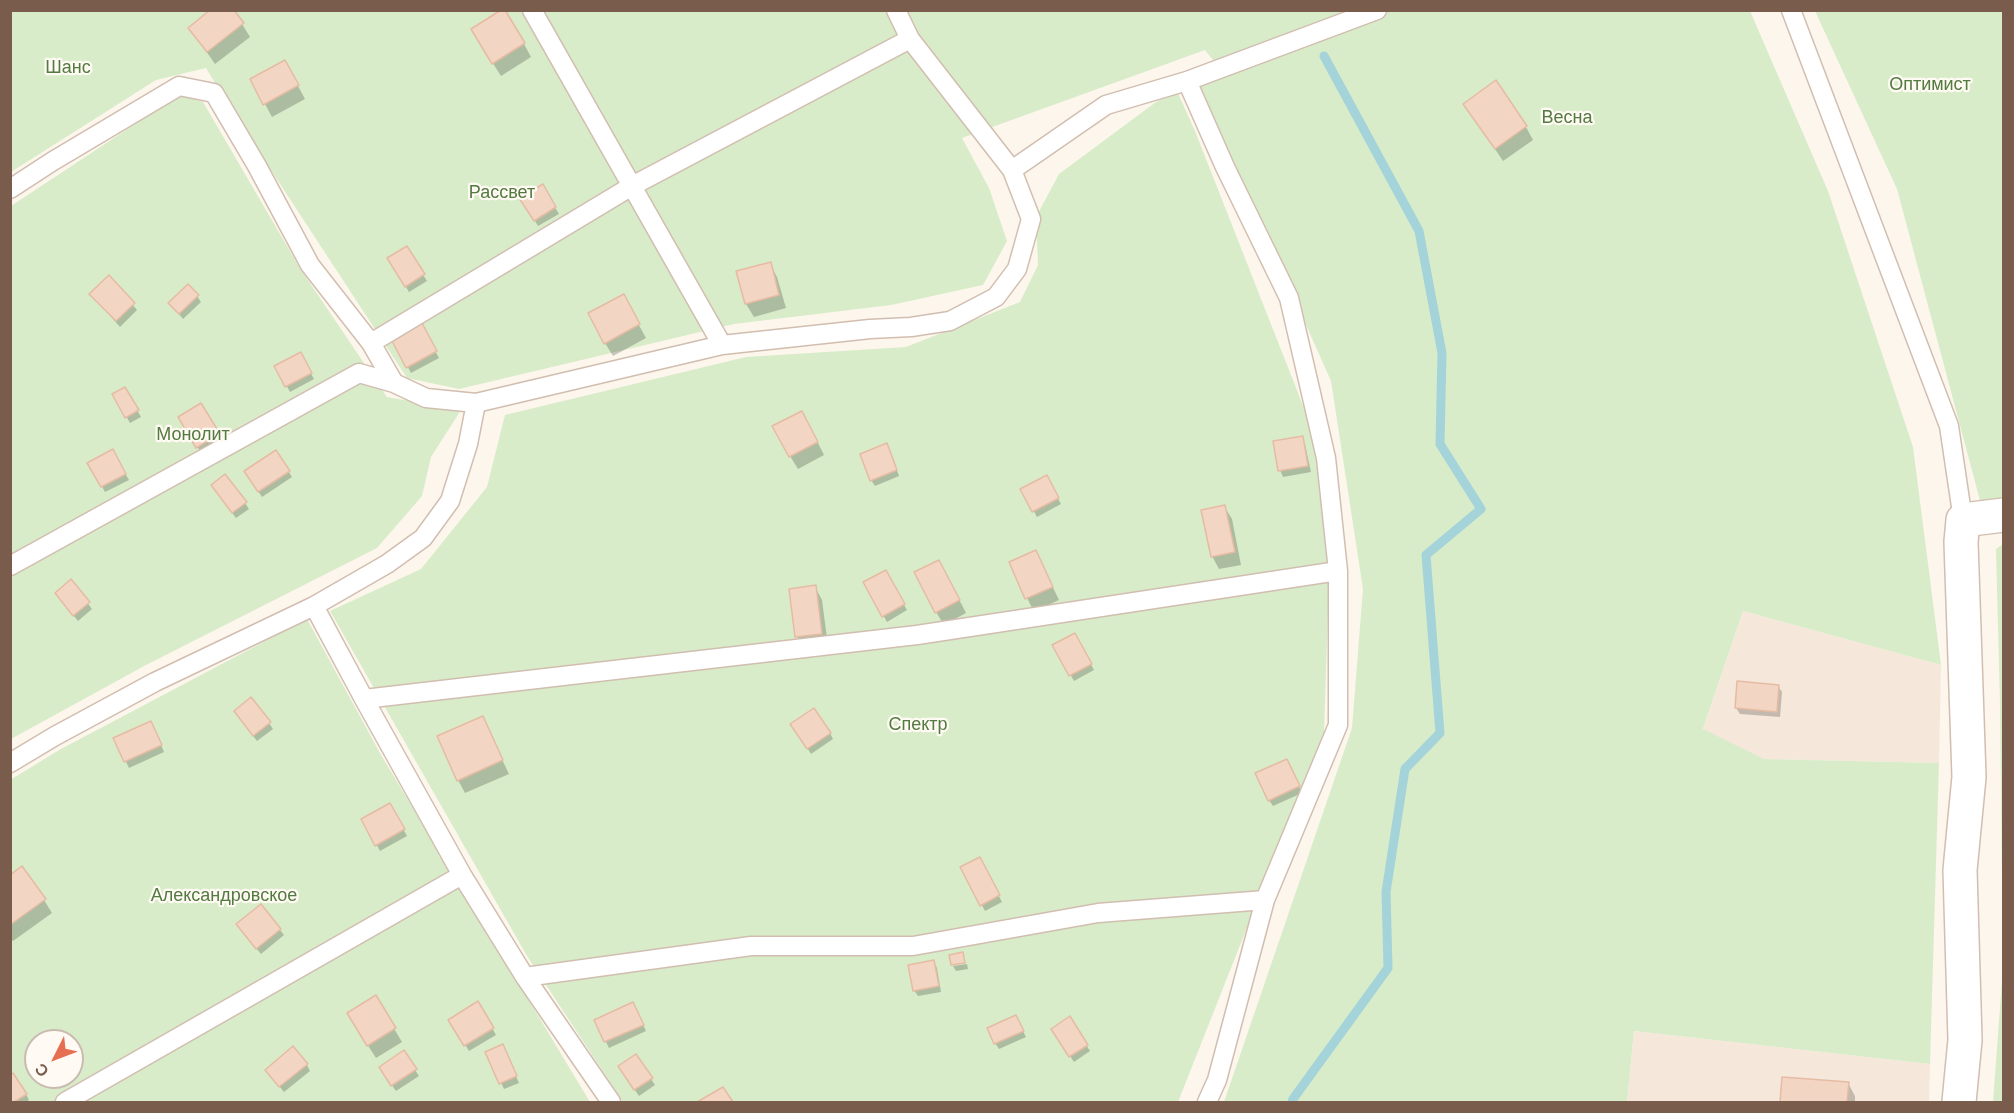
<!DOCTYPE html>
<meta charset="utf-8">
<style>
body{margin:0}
#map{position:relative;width:2014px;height:1113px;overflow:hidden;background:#fdf6ec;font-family:"DM Sans",sans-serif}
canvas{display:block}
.frame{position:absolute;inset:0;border:12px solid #7a5c4d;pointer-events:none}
.north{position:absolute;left:24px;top:1029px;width:60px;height:60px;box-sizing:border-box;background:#fffaf3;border:2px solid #cabbb1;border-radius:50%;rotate:228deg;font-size:16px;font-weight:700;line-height:24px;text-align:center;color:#7a5c4d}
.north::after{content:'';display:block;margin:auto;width:21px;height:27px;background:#e76f51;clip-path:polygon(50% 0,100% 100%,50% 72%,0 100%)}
</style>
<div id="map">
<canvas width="2014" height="1113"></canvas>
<div class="frame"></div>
<div class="north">С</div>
</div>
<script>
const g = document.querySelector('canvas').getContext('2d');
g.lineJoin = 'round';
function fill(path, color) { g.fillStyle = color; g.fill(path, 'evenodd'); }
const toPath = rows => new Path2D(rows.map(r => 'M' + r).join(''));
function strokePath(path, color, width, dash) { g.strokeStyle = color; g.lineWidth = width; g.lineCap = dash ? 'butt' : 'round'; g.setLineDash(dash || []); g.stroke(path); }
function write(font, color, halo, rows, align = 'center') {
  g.font = font + ' "DM Sans",sans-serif'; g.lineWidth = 4.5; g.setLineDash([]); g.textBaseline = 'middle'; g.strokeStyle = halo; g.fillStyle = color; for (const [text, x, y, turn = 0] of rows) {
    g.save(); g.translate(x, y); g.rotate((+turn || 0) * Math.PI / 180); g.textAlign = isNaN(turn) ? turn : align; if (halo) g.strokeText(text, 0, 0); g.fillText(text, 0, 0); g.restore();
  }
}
const residential = toPath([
 [1743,611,1941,665,1939,763,1763,759,1703,730],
 [1634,1031,1930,1064,1929,1102,1627,1102]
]);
const green = toPath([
 [10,11,1750,11,1828,191,1913,447,1941,665,1743,611,1703,729,1764,759,1939,763,1930,1064,1634,1031,1627,1102,1224,1102,1352,728,1363,589,1331,381,1200,86,1223,73,1205,50,962,138,989,188,1007,241,983,285,891,305,734,324,459,389,407,378,229,106,206,68,156,80,11,172],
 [1815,11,2003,11,2003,503,1982,508,1897,189],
 [1177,91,1195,131,1313,431,1329,579,1324,733,1178,1102,623,1102,527,956,330,611,421,569,487,487,505,415,746,357,906,347,1020,302,1038,265,1036,217,1059,174,1156,102],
 [179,95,203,102,301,270,387,397,461,410,431,457,422,496,377,548,146,665,11,739,11,206],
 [2003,544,2004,1102,1993,1102,2003,967,2000,704,1996,549],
 [307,619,381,755,590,1102,11,1102,10,780,61,749],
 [36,1041,72,1041,72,1077,36,1077]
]);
const shadow = toPath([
 [242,24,250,37,215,64,190,28],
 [480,43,524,44,531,57,501,76],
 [285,62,305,99,272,117,265,104],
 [1465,104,1526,127,1533,140,1503,161],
 [542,186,559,214,538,226,522,199],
 [406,248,427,281,409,292,389,259],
 [770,264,777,277,786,308,754,317,746,304],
 [109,277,137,310,120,327,91,294],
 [197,296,201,302,183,319,170,303],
 [623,296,646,338,613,356,605,343],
 [421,325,439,358,411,373,393,340],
 [300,354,314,379,290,392,276,367],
 [125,389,141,417,130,423,114,395],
 [201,405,222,441,201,453,180,417],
 [809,425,824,455,798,469,790,456],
 [1302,438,1305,444,1311,472,1283,477,1280,470],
 [112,451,129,480,105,492,89,463],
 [890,451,899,476,875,486,871,480],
 [289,472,292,477,262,497,249,477],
 [1046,477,1061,504,1037,517,1022,489],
 [216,491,245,503,249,509,236,518],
 [1224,506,1232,519,1241,565,1219,569,1212,556],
 [1036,552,1059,600,1034,612,1010,563],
 [885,572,907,610,887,622,865,583],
 [946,574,966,613,944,625,936,612],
 [71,581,92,609,78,621,60,599],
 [815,587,822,600,828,646,804,649,797,636],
 [1075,635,1094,670,1074,681,1054,645],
 [1778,686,1782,692,1780,717,1740,714,1736,708],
 [239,717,269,723,273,729,257,741],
 [482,718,509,774,465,793,458,780],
 [154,729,164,752,129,768,115,739],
 [796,730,830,733,833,739,811,754],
 [1290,766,1302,793,1273,806,1269,800],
 [390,805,407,836,380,851,363,820],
 [979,859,1002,902,985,911,962,867],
 [10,877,44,900,52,913,13,941,10,938],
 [280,930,284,935,261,954,242,931],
 [934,962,937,968,941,992,918,996,914,990],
 [967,964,968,969,956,971,953,966],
 [375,997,402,1042,376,1058,356,1027],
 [478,1003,496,1035,469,1051,450,1020],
 [636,1010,646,1031,609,1048,596,1021],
 [1069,1018,1090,1051,1074,1062,1056,1035],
 [1019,1023,1026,1037,999,1049,995,1043],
 [505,1052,519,1083,504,1089,487,1053],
 [636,1056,655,1085,639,1096,623,1073],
 [307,1065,310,1071,284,1092,271,1076],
 [415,1070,419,1076,396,1091,384,1074],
 [10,1076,26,1094,29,1100,26,1102,12,1102],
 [1783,1079,1848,1083,1855,1096,1855,1102,1782,1102]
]);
const stream = toPath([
 [1292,1102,1293,1099,1388,968,1386,892,1405,769,1440,733,1426,555,1481,509,1440,444,1442,353,1419,231,1324,56]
]);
const building = toPath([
 [210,10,234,10,244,23,207,52,188,28,210,10],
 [501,10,505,10,525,43,492,64,471,29,501,10],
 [285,60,299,85,263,105,250,79,285,60],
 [1496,80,1527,126,1495,149,1463,104,1496,80],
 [543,184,556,207,534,221,519,198,543,184],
 [407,246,425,274,405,287,387,258,407,246],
 [771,262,779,295,745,304,736,271,771,262],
 [109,275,135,303,116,321,89,294,109,275],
 [188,284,199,295,179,314,168,303,188,284],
 [624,294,640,324,604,344,588,313,624,294],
 [422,323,437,351,406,368,391,339,422,323],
 [301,352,312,373,285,387,274,366,301,352],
 [125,387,139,410,125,418,112,394,125,387],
 [201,403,220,434,196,448,178,417,201,403],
 [802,411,818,442,789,457,772,426,802,411],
 [1303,436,1308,466,1278,471,1273,441,1303,436],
 [887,443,897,470,870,481,860,454,887,443],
 [113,449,126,474,101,487,87,463,113,449],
 [276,450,290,471,258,492,244,471,276,450],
 [225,474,247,502,232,513,211,485,225,474],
 [1047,475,1059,498,1032,512,1020,489,1047,475],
 [1225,505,1235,552,1211,557,1201,510,1225,505],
 [1036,550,1053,587,1025,599,1009,562,1036,550],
 [939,560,960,600,935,613,914,572,939,560],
 [886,570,905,604,882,617,863,582,886,570],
 [71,579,90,602,73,616,55,593,71,579],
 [816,585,822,634,795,637,789,589,816,585],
 [1075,633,1092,664,1069,676,1052,645,1075,633],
 [1737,681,1779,685,1777,712,1735,708,1737,681],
 [251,697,271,722,253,736,234,711,251,697],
 [814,708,831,733,807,749,790,724,814,708],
 [483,716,503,760,457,781,437,736,483,716],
 [151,721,162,745,124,762,113,738,151,721],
 [1287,759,1300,786,1268,801,1255,773,1287,759],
 [390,803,405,829,375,846,361,819,390,803],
 [980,857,1000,895,980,906,960,867,980,857],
 [22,866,46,899,10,925,10,875,22,866],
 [261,904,281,929,256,949,236,924,261,904],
 [963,952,965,963,951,965,949,955,963,952],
 [934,960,939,986,913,991,908,965,934,960],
 [376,995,396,1028,367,1046,347,1013,376,995],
 [478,1001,494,1028,464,1046,448,1020,478,1001],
 [633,1002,644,1025,604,1042,594,1020,633,1002],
 [1016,1015,1024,1031,994,1044,987,1028,1016,1015],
 [1070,1016,1088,1045,1069,1057,1051,1029,1070,1016],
 [503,1044,517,1076,499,1084,485,1052,503,1044],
 [293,1046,308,1064,279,1087,265,1070,293,1046],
 [404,1050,417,1069,391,1086,379,1067,404,1050],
 [636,1054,653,1078,634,1090,618,1066,636,1054],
 [13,1073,27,1094,14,1102,11,1102,10,1075,13,1073],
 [1782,1077,1849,1082,1847,1102,1780,1102,1782,1077],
 [723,1087,733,1102,697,1102,723,1087]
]);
const service = toPath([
 [532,10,722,345],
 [896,10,910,39,1012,170,1106,105,1187,81,1377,10],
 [1791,10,1949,426,1963,520],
 [1187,81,1225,167,1289,298,1326,458,1338,571],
 [10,189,53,161,179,86,214,93,257,166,310,265,371,343,394,383],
 [371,343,632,186,910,39],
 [10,566,359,373,394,383,426,398,476,403,722,345,870,329,911,327,950,321,996,297,1017,269,1031,219,1012,170],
 [364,699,917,635,1338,571,1338,725,1265,900,1217,1080,1207,1102],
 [10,763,55,736,155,682,314,606,387,564,423,538,450,501,468,444,476,403],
 [462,875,525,977,611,1102],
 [525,977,751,946,913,946,1098,913,1265,900],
 [65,1102,462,875,364,699,314,606]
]);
const minor = toPath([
 [1959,1102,1965,1040,1960,870,1969,777,1961,542,1963,520,2004,515]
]);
const parkNames = [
 ["Шанс",68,68],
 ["Оптимист",1930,85],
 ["Весна",1567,118],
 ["Рассвет",502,193],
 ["Монолит",193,435],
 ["Спектр",918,725],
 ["Александровское",224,896]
];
fill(residential, '#f5e8da');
fill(green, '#d8ecc9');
fill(shadow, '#0003');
strokePath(stream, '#a5d3da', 9);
fill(building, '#f3d5c3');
strokePath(building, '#e6bba3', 1.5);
strokePath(service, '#d1beb0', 21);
strokePath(minor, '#d1beb0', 36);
strokePath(service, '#fff', 18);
strokePath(minor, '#fff', 33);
write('18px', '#537a41', '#fffaf3', parkNames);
</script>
